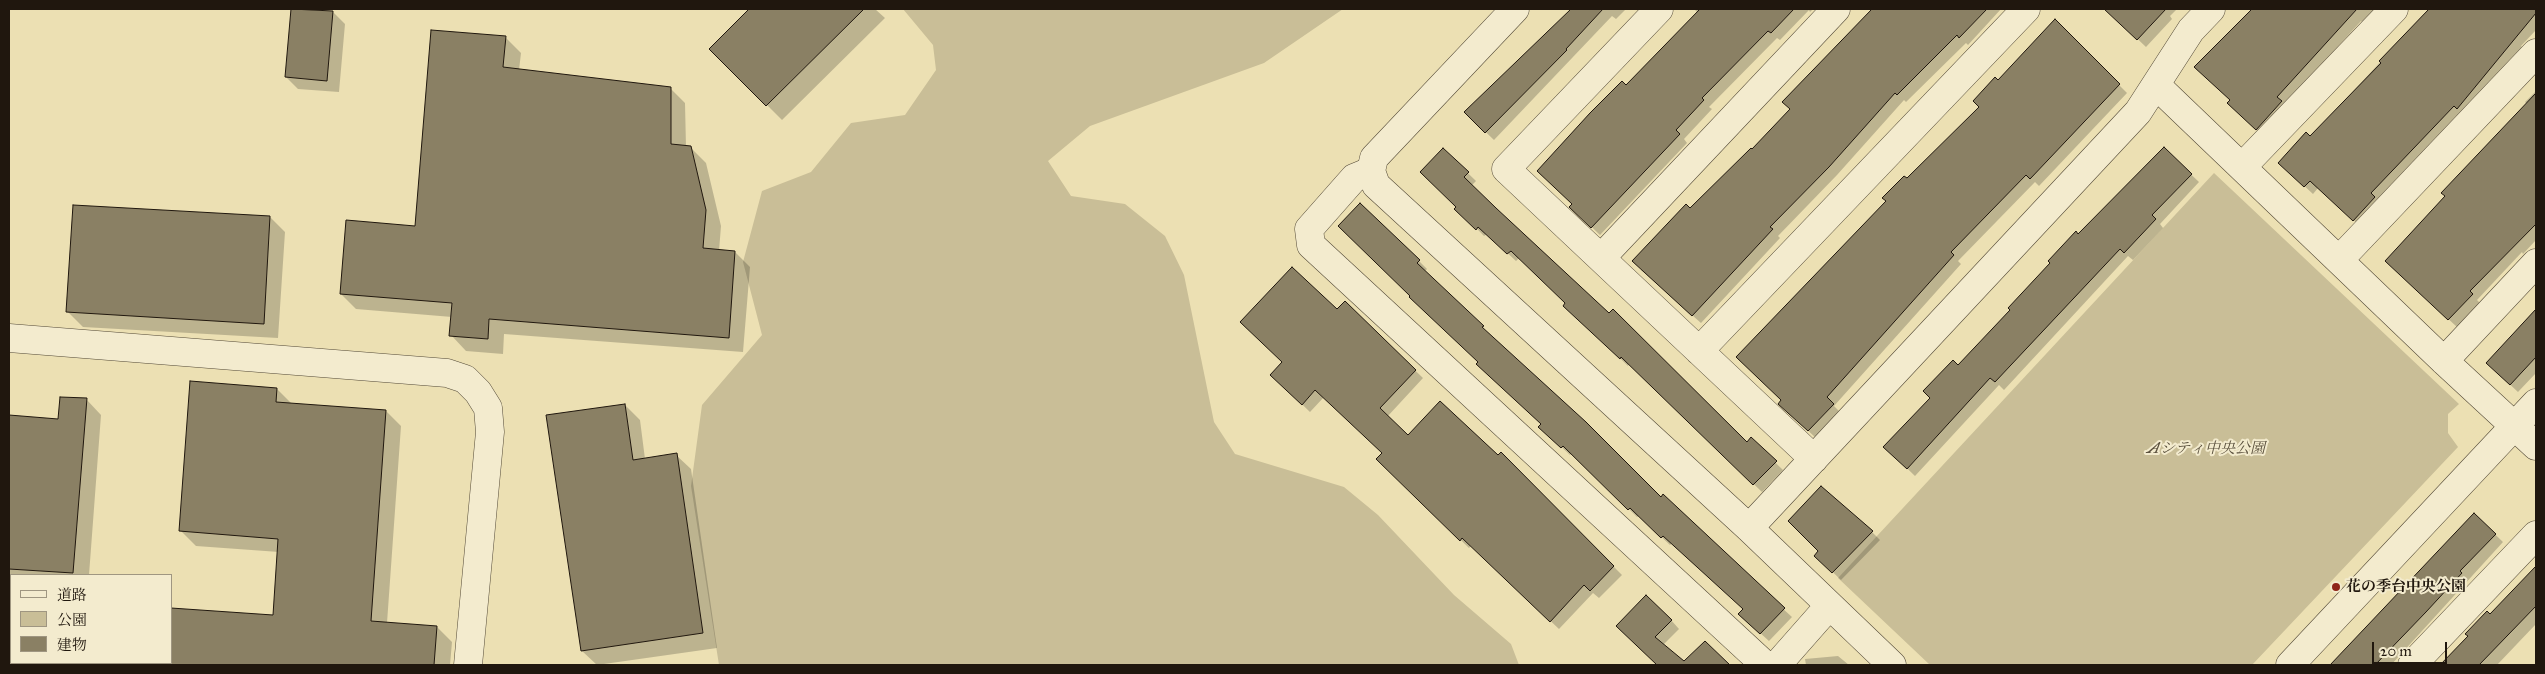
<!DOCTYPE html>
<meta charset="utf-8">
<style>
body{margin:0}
#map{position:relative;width:2545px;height:674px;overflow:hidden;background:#ece0b3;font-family:"IM FELL Great Primer","Noto Serif JP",serif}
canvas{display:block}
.frame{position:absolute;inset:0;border:10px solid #20170e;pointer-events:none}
.legend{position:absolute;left:10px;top:574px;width:162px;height:90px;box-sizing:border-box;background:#f3ebce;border:1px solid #9f9681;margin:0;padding:6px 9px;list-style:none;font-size:15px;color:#20170e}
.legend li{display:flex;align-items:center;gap:10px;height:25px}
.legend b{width:25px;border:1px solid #9f9681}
.scale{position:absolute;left:2372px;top:642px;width:75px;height:22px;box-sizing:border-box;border:2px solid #20170e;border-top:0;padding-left:6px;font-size:15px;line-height:18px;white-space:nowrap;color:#20170e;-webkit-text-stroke:4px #f3ebce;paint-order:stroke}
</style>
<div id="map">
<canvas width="2545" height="674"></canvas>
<div class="frame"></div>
<ul class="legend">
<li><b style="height:6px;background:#f3ebce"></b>道路</li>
<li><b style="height:14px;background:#c9be97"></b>公園</li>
<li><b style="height:14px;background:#8a8064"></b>建物</li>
</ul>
<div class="scale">20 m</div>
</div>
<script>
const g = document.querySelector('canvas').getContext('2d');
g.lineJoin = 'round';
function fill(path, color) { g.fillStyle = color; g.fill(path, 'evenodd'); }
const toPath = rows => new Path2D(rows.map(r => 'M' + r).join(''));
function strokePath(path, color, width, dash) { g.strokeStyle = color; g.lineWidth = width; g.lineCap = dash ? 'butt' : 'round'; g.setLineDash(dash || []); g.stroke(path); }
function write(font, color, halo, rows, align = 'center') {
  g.font = font + ' "IM FELL Great Primer","Noto Serif JP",serif'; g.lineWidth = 4; g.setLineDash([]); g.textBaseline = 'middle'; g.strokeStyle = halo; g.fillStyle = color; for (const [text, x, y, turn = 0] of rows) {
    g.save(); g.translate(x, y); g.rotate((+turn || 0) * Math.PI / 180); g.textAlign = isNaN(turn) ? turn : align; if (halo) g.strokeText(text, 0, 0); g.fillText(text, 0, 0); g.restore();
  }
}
const green = toPath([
 [903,9,1343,9,1264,63,1090,126,1048,161,1071,196,1125,204,1165,236,1184,275,1214,422,1235,454,1344,487,1378,515,1454,595,1511,644,1519,665,719,665,691,486,702,405,762,335,743,262,762,191,811,172,851,123,905,115,936,70,933,45],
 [2214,173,2459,404,2448,414,2448,433,2458,447,2252,665,1930,665,1838,578]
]);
const shadow = toPath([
 [292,9,333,12,345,24,339,92,298,89,286,77],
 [751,9,875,9,885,18,782,120,711,49],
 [1573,9,1626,9,1616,19,1612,16,1494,140,1465,112,1549,34],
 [1694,9,1813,9,1810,12,1809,10,1780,40,1777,38,1709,107,1712,109,1684,139,1687,143,1600,235,1571,207,1626,86,1698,13],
 [1874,9,2001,9,1968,45,1966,43,1906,102,1904,100,1837,175,1778,236,1780,238,1701,323,1641,270,1690,209,1752,151,1792,110,1784,102],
 [2106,9,2177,9,2170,16,2172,19,2146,47],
 [2253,9,2380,9,2365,25,2361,21,2284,106,2264,137,2236,111,2231,100,2196,67],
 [2429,9,2536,9,2536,30,2521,46,2524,49,2362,228,2318,188,2313,194,2288,171,2310,138],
 [2055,21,2127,93,2039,186,2035,182,1958,261,1961,264,1834,406,1841,413,1817,439,1788,412,1907,180,1981,107,1998,82],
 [505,37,521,53,519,70,670,88,685,103,686,147,690,147,706,163,721,226,719,251,735,252,750,267,743,352,504,334,503,354,466,351,451,335,452,317,356,309,341,294,416,227],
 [2536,91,2536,240,2523,254,2522,252,2477,300,2480,303,2457,327,2394,269,2446,196,2527,104,2525,102],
 [1443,149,1476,181,1471,186,1747,444,1751,439,1783,470,1762,492,1629,364,1628,366,1573,313,1567,303,1519,258,1516,261,1487,234,1484,236,1422,172],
 [2164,149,2199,182,2160,224,2163,228,2133,260,2128,256,2004,390,1999,385,1915,476,1885,447,2078,236],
 [270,217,285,232,278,338,83,327,68,312],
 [1340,226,1419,261,1427,269,1425,271,1490,336,1661,498,1792,617,1769,641,1748,622,1744,609,1672,543,1670,545,1639,516,1637,517,1572,453,1570,455,1540,427,1543,424],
 [1345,303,1423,378,1387,417,1408,437,1498,457,1501,454,1622,575,1599,598,1593,593,1559,629,1471,546,1469,548,1386,467,1384,453,1324,397,1310,412,1280,383],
 [2536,311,2536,373,2518,392,2487,363],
 [277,389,293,405,386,411,401,426,387,623,437,627,452,642,450,665,9,665,9,417,59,420,86,399,101,415,89,575,11,575,11,663,171,663,274,617,279,552,196,546,181,531],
 [625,405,640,420,645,459,676,455,691,469,717,648,597,665,582,651],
 [2474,514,2503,542,2391,665,2332,665],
 [1872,532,1880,540,1841,580,1816,556],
 [2531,573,2536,578,2536,624,2497,665,2442,665],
 [1671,620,1679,629,1663,645,1684,663,1705,643,1728,665,1658,665,1617,626],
 [1838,656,1849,665,1806,665,1805,659]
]);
const building = toPath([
 [291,9,333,11,327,81,285,77,291,9],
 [749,9,864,9,766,106,709,49,749,9],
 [1571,9,1603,9,1566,49,1567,50,1485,133,1464,112,1571,9],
 [1700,9,1794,9,1771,33,1768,31,1702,98,1704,100,1676,130,1680,134,1591,228,1569,207,1572,204,1537,171,1590,113,1622,81,1626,85,1700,9],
 [1872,9,1987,9,1959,38,1957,35,1897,95,1895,93,1829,167,1770,227,1773,229,1692,316,1632,261,1686,204,1690,208,1751,148,1752,149,1790,109,1782,102,1872,9],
 [2104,9,2166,9,2137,40,2104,9],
 [2252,9,2357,9,2277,97,2282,101,2256,130,2227,103,2230,100,2194,67,2252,9],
 [2429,9,2536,9,2536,13,2457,109,2454,106,2371,193,2375,197,2353,221,2310,181,2304,187,2278,163,2306,132,2310,136,2344,101,2381,63,2379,61,2429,9],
 [2055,19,2120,84,2030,179,2026,175,1951,252,1954,255,1827,397,1834,404,1808,431,1778,404,1781,400,1736,357,1886,201,1882,198,1904,176,1907,178,1979,107,1973,101,1995,77,1998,80,2055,19],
 [431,30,506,36,503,67,671,87,671,144,691,146,706,210,703,248,735,251,729,338,489,319,488,339,449,336,452,303,340,294,346,220,415,226,431,30],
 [2536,93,2536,224,2470,291,2473,294,2448,320,2385,261,2445,196,2441,193,2536,93],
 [2164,147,2192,174,2152,215,2156,219,2124,253,2120,249,1995,382,1990,378,1907,469,1883,447,1930,398,1923,391,1953,360,1958,365,2010,310,2008,308,2050,263,2048,261,2076,231,2078,234,2164,147],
 [1443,148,1469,172,1464,177,1496,208,1609,313,1613,309,1747,442,1751,437,1777,461,1753,485,1621,357,1620,359,1563,306,1565,303,1511,251,1507,254,1478,227,1476,230,1454,209,1456,207,1420,172,1443,148],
 [1360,203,1420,260,1417,263,1484,326,1482,327,1586,422,1661,497,1663,494,1785,608,1760,634,1738,614,1743,609,1663,536,1661,538,1630,508,1628,510,1563,446,1561,448,1538,427,1541,424,1476,364,1478,362,1409,297,1410,296,1338,226,1360,203],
 [73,205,270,216,264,324,66,312,73,205],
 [1292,267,1337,309,1345,301,1416,370,1380,408,1408,435,1440,401,1498,455,1501,452,1614,566,1590,591,1584,585,1550,622,1462,538,1460,541,1376,459,1382,453,1315,390,1302,405,1270,375,1282,362,1240,322,1292,267],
 [2536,309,2536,357,2510,385,2486,363,2536,309],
 [190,381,277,388,276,402,386,410,371,621,437,626,434,665,171,665,171,608,273,615,278,539,179,531,190,381],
 [60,397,87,398,73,573,9,569,9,415,58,419,60,397],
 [625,404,633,460,677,453,703,633,581,651,546,415,625,404],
 [1821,486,1873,531,1832,573,1814,556,1818,551,1788,521,1821,486],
 [2474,513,2496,534,2460,571,2462,573,2426,612,2375,665,2330,665,2474,513],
 [2536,566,2536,606,2479,665,2440,665,2468,636,2465,634,2487,611,2490,614,2536,566],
 [1646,595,1672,620,1655,637,1684,661,1705,641,1730,665,1657,665,1616,626,1646,595]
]);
const minor = toPath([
 [1515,9,1374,158,1371,171,1376,185,1749,528,1892,665],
 [1659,9,1506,169,1814,459],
 [2156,85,2444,361,2536,446],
 [2242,167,2394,9],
 [1371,171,1354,178,1309,229,1311,245,1765,665],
 [1601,258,1836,9],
 [2339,260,2536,53],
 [9,338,447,373,465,379,478,392,488,408,490,432,468,665],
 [1699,351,2026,9],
 [2444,361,2536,263],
 [1749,528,2138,112,2191,30,2211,9],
 [1777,665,1829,606],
 [2290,665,2536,403],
 [2412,665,2536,535]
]);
const markers = [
 [2336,587,5,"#8f2418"]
];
const parkNames = [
 ["Aシティ中央公園",2206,449]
];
const poiNames = [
 ["花の季台中央公園",2346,587]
];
fill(green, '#c9be97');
fill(shadow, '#0003');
fill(building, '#8a8064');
strokePath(building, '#20170e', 1);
strokePath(minor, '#534937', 29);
strokePath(minor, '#f3ebce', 28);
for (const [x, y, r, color] of markers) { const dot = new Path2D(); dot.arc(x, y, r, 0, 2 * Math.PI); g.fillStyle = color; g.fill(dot); strokePath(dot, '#f3ebce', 2); }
write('italic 15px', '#5b513e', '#f3ebce', parkNames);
write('bold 15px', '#20170e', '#f3ebce', poiNames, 'left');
</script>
